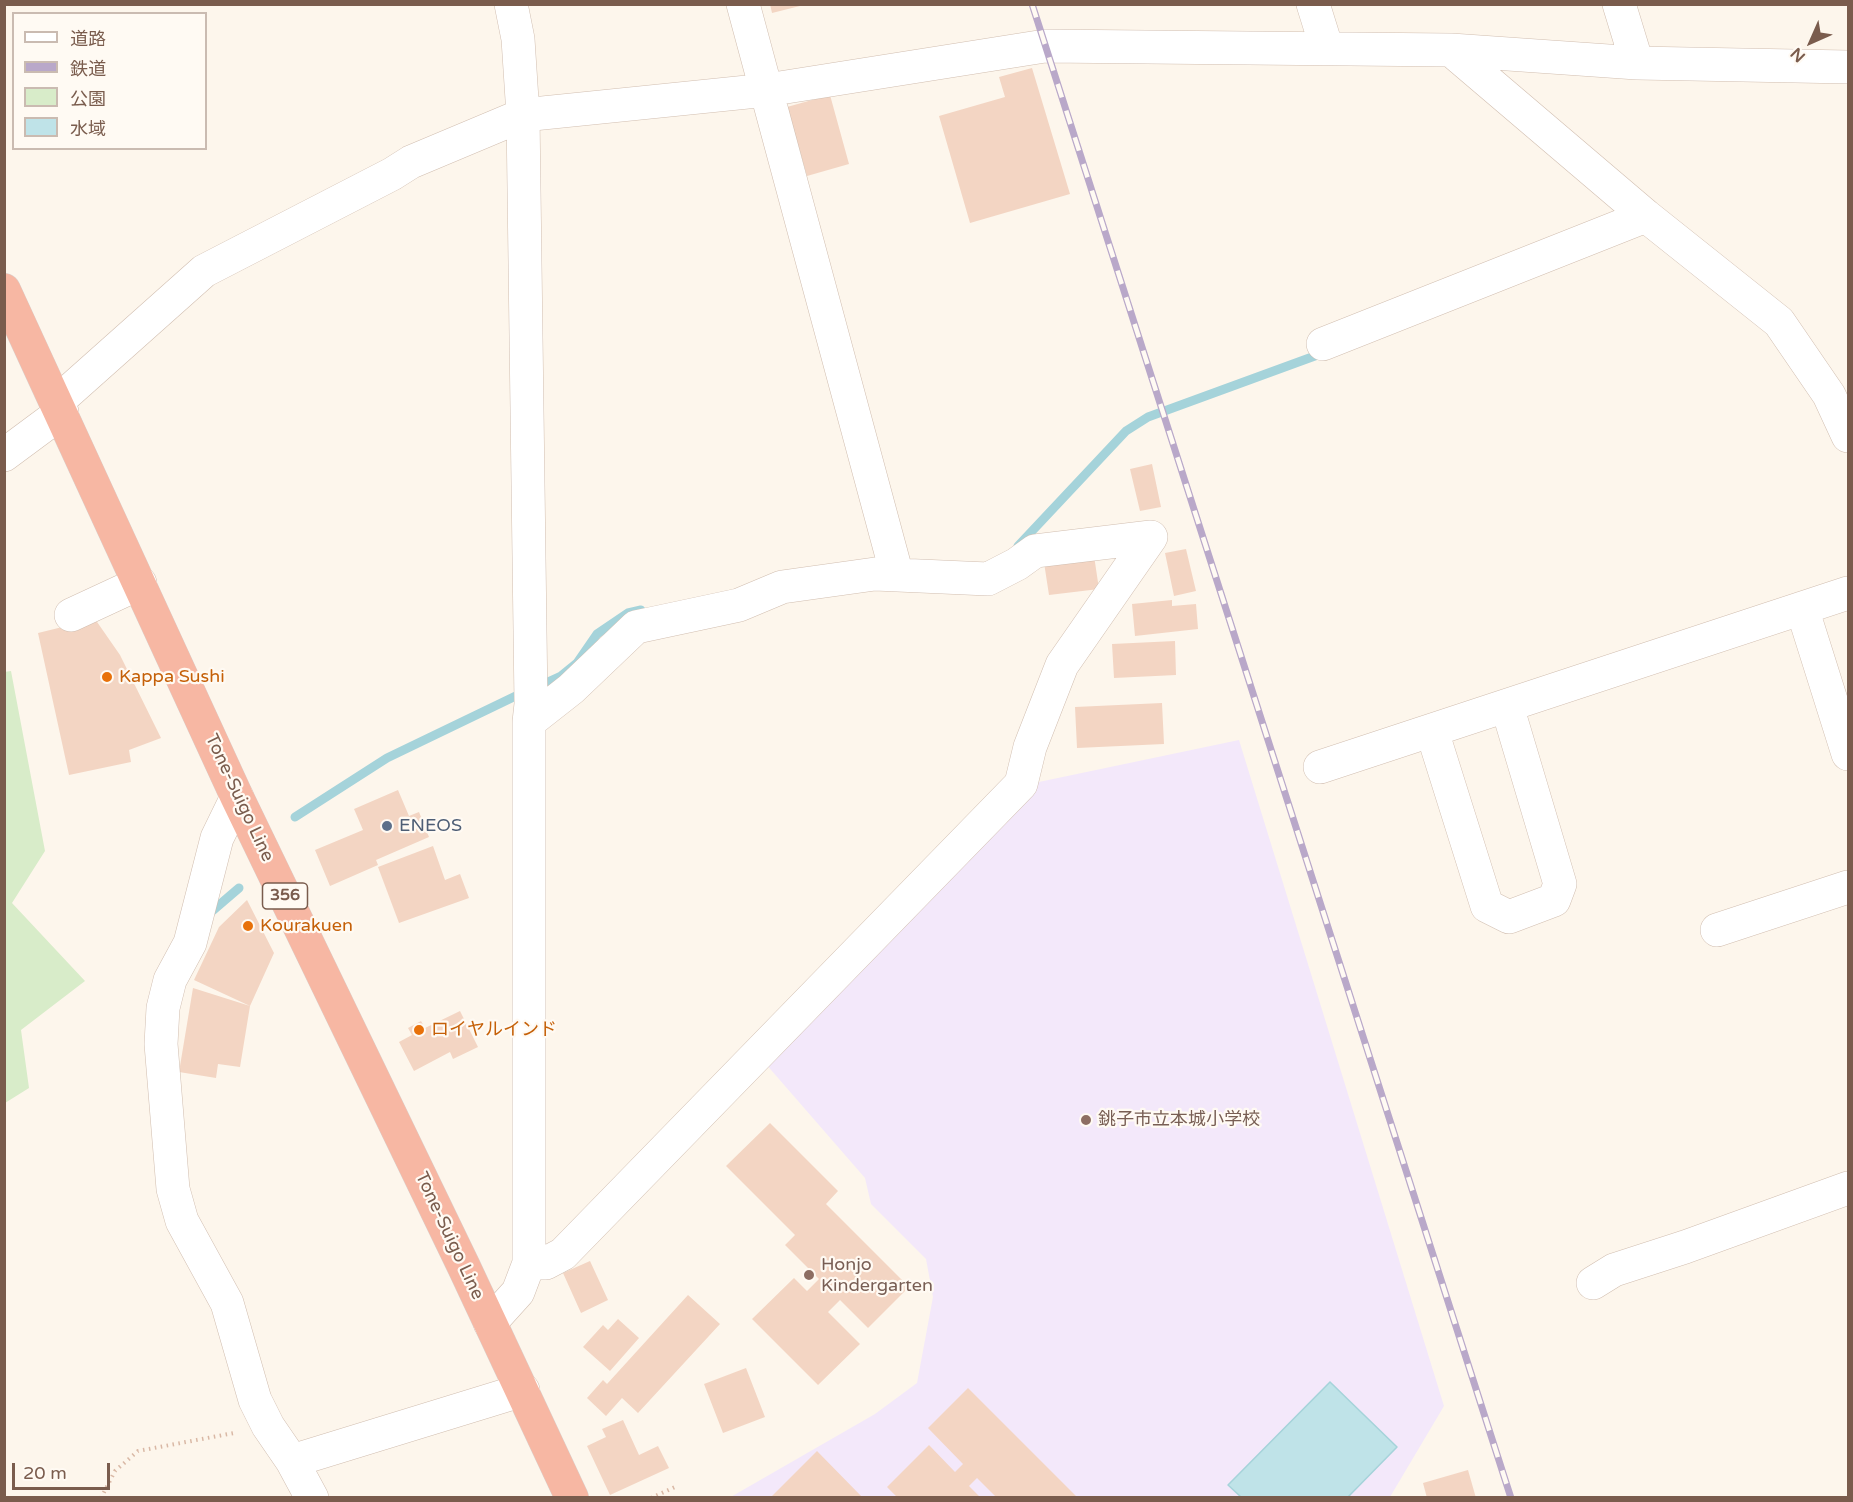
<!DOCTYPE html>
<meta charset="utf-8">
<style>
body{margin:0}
#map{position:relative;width:1853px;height:1502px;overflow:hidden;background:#fdf6ec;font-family:"Varela Round","Noto Sans JP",sans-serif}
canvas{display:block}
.frame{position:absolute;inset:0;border:6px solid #7a5c4d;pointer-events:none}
.legend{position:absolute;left:12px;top:12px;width:195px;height:138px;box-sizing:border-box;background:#fffaf3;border:2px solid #cabbb1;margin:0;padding:8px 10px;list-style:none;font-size:18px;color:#7a5c4d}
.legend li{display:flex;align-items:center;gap:12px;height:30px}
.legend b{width:30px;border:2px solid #cabbb1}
.north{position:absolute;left:1781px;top:12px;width:60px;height:60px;-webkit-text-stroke:4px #fffaf3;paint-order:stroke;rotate:225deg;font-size:16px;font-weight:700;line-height:24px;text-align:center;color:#7a5c4d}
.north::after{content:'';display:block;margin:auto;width:21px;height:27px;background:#7a5c4d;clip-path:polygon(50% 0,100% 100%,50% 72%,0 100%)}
.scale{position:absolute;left:12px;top:1463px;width:98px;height:27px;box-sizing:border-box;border:3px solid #7a5c4d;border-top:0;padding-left:8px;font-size:18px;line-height:21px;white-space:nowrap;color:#7a5c4d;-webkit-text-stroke:4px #fffaf3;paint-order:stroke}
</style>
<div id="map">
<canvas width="1853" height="1502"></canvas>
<div class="frame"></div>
<ul class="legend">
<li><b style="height:8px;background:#fff"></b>道路</li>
<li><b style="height:8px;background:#b9a8c9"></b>鉄道</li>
<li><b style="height:16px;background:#d8ecc9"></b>公園</li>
<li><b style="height:16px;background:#bfe3e8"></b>水域</li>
</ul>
<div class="north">N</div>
<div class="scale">20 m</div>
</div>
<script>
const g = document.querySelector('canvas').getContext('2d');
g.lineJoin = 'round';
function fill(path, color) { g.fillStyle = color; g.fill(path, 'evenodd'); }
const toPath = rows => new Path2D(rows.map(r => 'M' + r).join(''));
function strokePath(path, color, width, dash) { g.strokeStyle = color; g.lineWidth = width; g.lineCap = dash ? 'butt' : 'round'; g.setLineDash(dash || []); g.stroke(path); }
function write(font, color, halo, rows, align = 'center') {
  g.font = font + ' "Varela Round","Noto Sans JP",sans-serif'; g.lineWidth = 4.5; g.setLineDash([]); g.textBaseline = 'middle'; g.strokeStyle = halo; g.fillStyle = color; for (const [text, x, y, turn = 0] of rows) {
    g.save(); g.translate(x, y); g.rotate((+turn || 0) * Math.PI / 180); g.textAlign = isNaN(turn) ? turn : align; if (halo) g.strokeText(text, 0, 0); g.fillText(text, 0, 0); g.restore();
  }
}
const education = toPath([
 [1239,740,1444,1406,1390,1497,729,1498,875,1414,917,1383,933,1297,926,1259,871,1204,865,1178,765,1063,1034,783]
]);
const green = toPath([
 [11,671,45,851,12,903,85,981,21,1030,29,1088,5,1103,4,672]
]);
const water = toPath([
 [1330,1382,1397,1447,1348,1497,1241,1497,1228,1485,1330,1382]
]);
const stream = toPath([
 [1018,546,1126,431,1148,417,1323,353],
 [537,687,561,676,577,663,597,634,628,613,641,610],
 [295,817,387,758,524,692],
 [211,912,239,888]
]);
const building = toPath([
 [770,4,804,4,804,5,772,13],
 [1032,68,1070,194,970,223,939,116,1005,97,999,77],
 [830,95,849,164,807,176,787,107],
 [1152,464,1161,507,1140,511,1130,469],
 [1093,549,1099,589,1049,595,1043,556],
 [1186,549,1196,591,1174,596,1165,553],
 [1172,600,1172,606,1196,604,1198,629,1135,636,1132,604],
 [95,619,120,655,161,738,129,750,131,762,69,775,38,633],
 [1175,641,1176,675,1114,678,1112,644],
 [1162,703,1164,744,1077,748,1075,707],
 [398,790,409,816,419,812,429,837,376,860,378,865,330,886,315,850,363,830,354,809],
 [433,846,445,880,460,874,469,898,399,923,378,867],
 [247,900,274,953,250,1006,194,980,219,927],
 [193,988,250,1006,240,1067,218,1064,216,1078,179,1072],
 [460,1011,478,1047,453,1059,450,1052,414,1071,399,1042,412,1035,408,1028,421,1021,425,1028],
 [770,1123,838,1191,826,1204,909,1287,868,1328,840,1300,828,1312,860,1344,818,1385,752,1319,794,1278,807,1291,819,1279,785,1245,795,1235,726,1166],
 [590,1261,608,1300,581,1313,563,1273],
 [688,1295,720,1324,638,1413,622,1398,606,1416,587,1398,603,1380,607,1384],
 [618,1319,639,1338,610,1371,583,1347,603,1325,608,1330],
 [746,1368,765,1417,723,1433,704,1384],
 [968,1388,1078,1498,997,1498,977,1478,969,1486,981,1498,898,1498,887,1487,929,1445,955,1472,963,1464,928,1428],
 [623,1420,639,1455,658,1446,669,1468,610,1495,587,1446,606,1437,602,1429],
 [817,1451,863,1498,770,1498],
 [1468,1470,1476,1498,1427,1498,1423,1483]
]);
const path = toPath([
 [101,1498,115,1471,138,1451,234,1433],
 [651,1498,675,1487]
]);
const minor = toPath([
 [743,4,897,575],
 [1313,4,1327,49],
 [1619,4,1637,63],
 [1451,50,1646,216,1779,322,1829,395,1848,436],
 [1323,344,1646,216],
 [57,402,204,271,392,174,411,162,523,115,767,90,1045,46,1451,50,1637,63,1848,67],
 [4,455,62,412],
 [1802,608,1848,754],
 [71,615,140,583],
 [529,722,571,689,636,627,739,605,782,587,875,574,988,579,1017,564,1035,551,1151,537,1062,665,1030,747,1021,784,563,1254,546,1263,529,1263],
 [1432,731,1487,906,1509,917,1554,900,1560,884,1507,706],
 [1320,767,1848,593],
 [237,797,217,838,190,943,170,980,163,1008,161,1044,173,1189,182,1221,227,1303,255,1400,268,1426,292,1461,312,1498],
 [1717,930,1848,887],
 [1593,1283,1614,1270,1685,1247,1848,1188],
 [490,1323,518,1292,529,1263,529,722,531,704,523,115,518,39,511,4],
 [292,1461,523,1390]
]);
const highway = toPath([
 [4,290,237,797,464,1267,572,1498]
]);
const rail = toPath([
 [1032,4,1511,1498]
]);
const markers = [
 [107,677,6,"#e8710a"],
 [387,826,6,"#5c6f8a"],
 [248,926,6,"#e8710a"],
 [419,1030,6,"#e8710a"],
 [1086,1120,6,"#8d6e63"],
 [809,1275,6,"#8d6e63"]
];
const shields = [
 [285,896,45]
];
const shieldNames = [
 ["356",285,896]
];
const foodNames = [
 ["Kappa Sushi",119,677],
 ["Kourakuen",260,926],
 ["ロイヤルインド",431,1030]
];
const streetNames = [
 ["Tone-Suigo Line",239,798,65],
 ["Tone-Suigo Line",449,1236,65]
];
const serviceNames = [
 ["ENEOS",399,826]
];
const educationNames = [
 ["銚子市立本城小学校",1098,1120],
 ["Honjo",821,1265],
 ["Kindergarten",821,1286]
];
fill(education, '#f3e8fa');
fill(green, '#d8ecc9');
fill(water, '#bfe3e8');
strokePath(water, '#a5d3da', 1.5);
strokePath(stream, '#a5d3da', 9);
fill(building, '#f3d5c3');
strokePath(minor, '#d1beb0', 34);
strokePath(highway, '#dad1cd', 34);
strokePath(path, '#d9b8a5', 4, [1.5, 4.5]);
strokePath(minor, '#fff', 33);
strokePath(highway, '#f7b7a3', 33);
strokePath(rail, '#b9a8c9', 7);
strokePath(rail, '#fffaf3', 4.5, [14]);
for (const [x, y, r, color] of markers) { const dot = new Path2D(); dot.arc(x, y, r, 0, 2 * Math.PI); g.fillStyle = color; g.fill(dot); strokePath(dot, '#fffaf3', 2); }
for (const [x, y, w] of shields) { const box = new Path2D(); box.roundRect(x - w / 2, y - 13, w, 26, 4.5); g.fillStyle = '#fffaf3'; g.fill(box); strokePath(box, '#7a5c4d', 1.5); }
write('bold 16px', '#7a5c4d', null, shieldNames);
write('18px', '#c56008', '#fffaf3', foodNames, 'left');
write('18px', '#7a5c4d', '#fffaf3', streetNames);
write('18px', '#4e5e75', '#fffaf3', serviceNames, 'left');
write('18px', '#785e54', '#fffaf3', educationNames, 'left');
</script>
